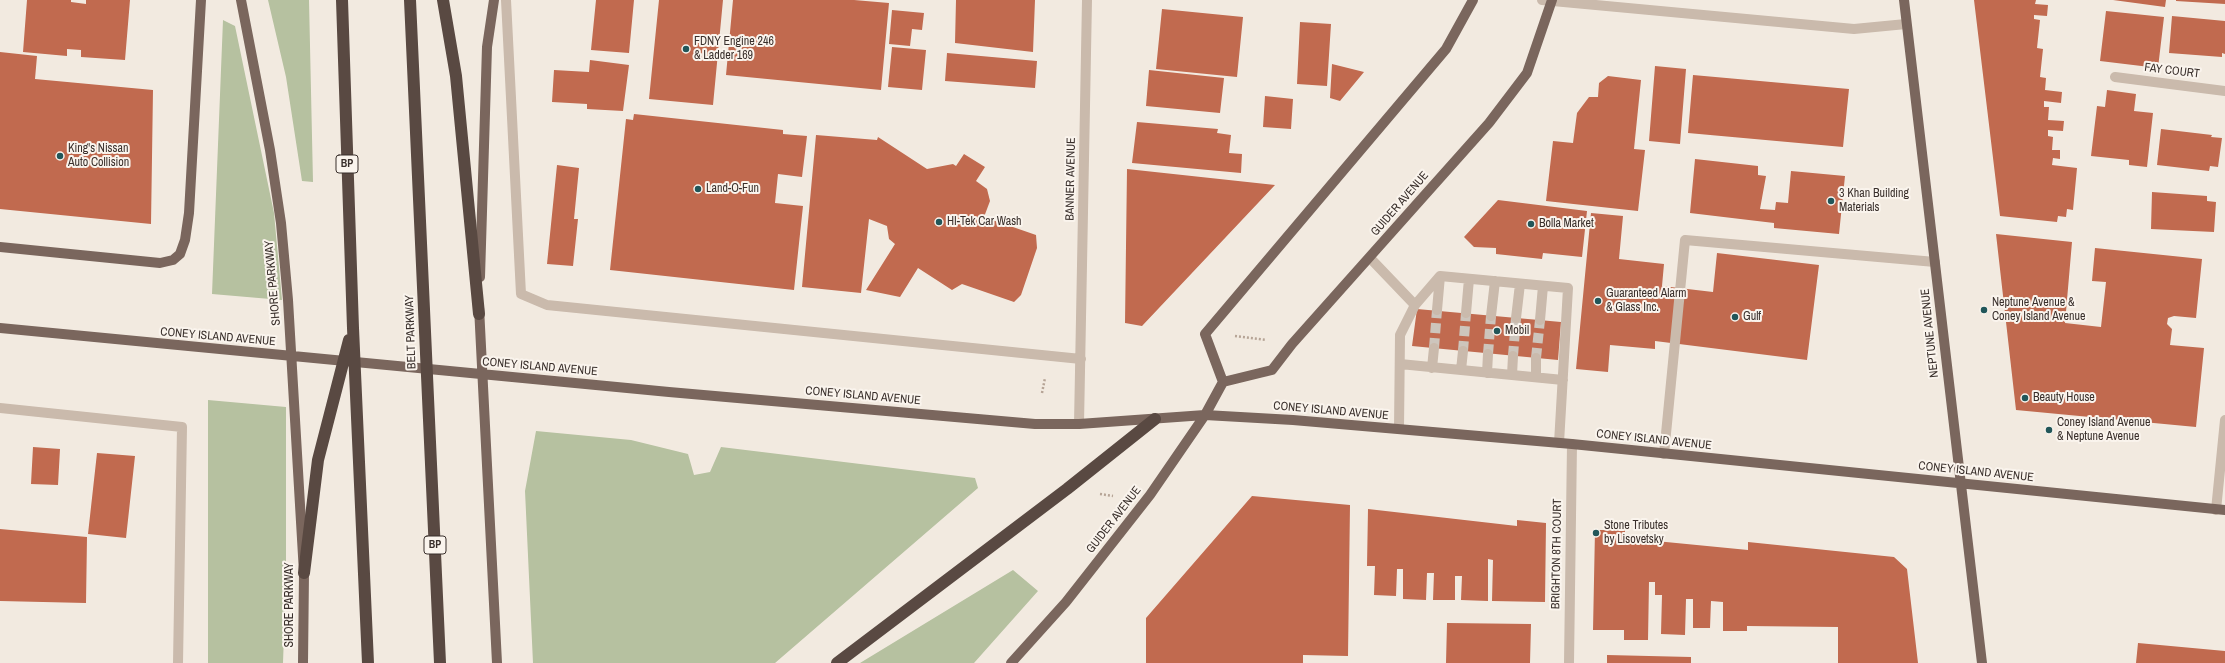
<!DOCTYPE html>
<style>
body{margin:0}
canvas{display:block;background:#f2eae0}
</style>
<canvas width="2225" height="663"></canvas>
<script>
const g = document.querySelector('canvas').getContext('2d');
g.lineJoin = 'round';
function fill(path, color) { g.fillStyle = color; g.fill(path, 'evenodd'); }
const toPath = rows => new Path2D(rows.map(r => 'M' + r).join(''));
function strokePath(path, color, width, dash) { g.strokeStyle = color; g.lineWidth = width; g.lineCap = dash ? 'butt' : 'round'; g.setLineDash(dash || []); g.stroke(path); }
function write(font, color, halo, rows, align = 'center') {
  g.font = font + ' "Archivo Narrow",sans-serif'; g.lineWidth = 4; g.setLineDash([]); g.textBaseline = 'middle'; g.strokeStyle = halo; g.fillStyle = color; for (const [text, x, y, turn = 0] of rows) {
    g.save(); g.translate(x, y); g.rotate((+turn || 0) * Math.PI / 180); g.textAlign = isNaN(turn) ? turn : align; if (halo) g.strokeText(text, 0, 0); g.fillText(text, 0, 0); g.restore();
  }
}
const green = toPath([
 [268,0,309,0,313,182,302,181,286,77],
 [223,20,235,26,274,213,282,300,212,294],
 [208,400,286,407,286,577,283,663,208,663],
 [536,431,631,440,688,454,694,475,710,472,721,447,975,478,978,488,775,663,533,663,525,491],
 [1013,570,1038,591,974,663,860,663]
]);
const building = toPath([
 [27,0,71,0,71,2,86,4,86,0,130,0,125,60,81,57,81,50,67,49,67,56,23,52],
 [596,0,634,0,629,53,591,50],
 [659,0,723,0,713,105,649,99],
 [733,0,854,0,889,3,881,90,726,75],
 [956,0,1035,0,1033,52,955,43],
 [1974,0,2036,0,2035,4,2048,5,2047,16,2034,15,2034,19,2040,20,2037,48,2043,49,2040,77,2046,78,2045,90,2062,92,2061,103,2044,101,2044,107,2049,107,2048,120,2064,121,2063,131,2048,130,2048,136,2053,137,2052,150,2060,150,2060,159,2053,158,2052,165,2077,168,2073,210,2067,209,2066,217,2058,216,2057,222,2000,216],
 [2113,0,2166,0,2165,7],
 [2176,0,2225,0,2225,4,2176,1],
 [1162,9,1243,17,1237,77,1156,69],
 [892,10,924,13,922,30,912,29,910,46,889,44],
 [2106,11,2164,17,2158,68,2100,61],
 [2172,16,2225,21,2225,54,2222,53,2222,57,2169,53],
 [1300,22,1331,24,1327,86,1297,84],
 [892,47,926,50,922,90,888,87],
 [0,52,37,56,35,79,153,90,151,224,0,209],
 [947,53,1037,61,1035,88,945,81],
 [590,60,629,65,623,111,587,109,587,104,552,102,554,70,589,72],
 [1332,64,1364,72,1340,101,1330,98],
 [1655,66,1686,69,1680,144,1649,141],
 [1149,70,1224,78,1220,113,1146,106],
 [1693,75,1849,89,1843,147,1688,133],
 [1608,76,1641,80,1634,149,1645,150,1638,211,1546,201,1553,141,1573,143,1577,113,1589,97,1598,97,1599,83],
 [2107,90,2136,94,2134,111,2153,113,2147,167,2129,165,2129,160,2091,156,2097,106,2105,107],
 [1265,96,1293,99,1291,129,1263,127],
 [634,114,783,130,783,134,807,136,802,177,778,174,775,203,803,206,794,290,610,270,626,119,633,120],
 [1137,122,1218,129,1217,133,1231,135,1229,153,1242,154,1241,173,1132,163],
 [2161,129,2212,135,2211,137,2222,138,2218,167,2210,166,2209,171,2157,165],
 [816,135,877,140,878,137,927,169,953,164,956,166,964,154,985,167,976,181,987,189,990,201,984,217,1036,235,1037,248,1021,295,1014,302,962,284,952,290,918,268,900,297,866,290,895,244,889,239,887,226,869,219,861,293,802,287],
 [1695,159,1758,166,1758,175,1766,176,1760,209,1775,210,1776,202,1788,203,1791,171,1845,176,1839,234,1774,228,1774,223,1690,213],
 [557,165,579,168,574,219,578,219,573,266,547,264],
 [1127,169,1275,185,1142,326,1125,323],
 [2152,192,2207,196,2207,201,2216,202,2214,232,2151,229],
 [1498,200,1587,211,1582,257,1543,253,1542,259,1496,254,1496,248,1474,247,1464,237],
 [1591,213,1623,216,1619,259,1664,264,1662,286,1713,292,1717,253,1819,265,1807,360,1655,341,1655,349,1610,345,1608,372,1576,369],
 [1996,234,2072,242,2065,323,2101,327,2106,282,2092,281,2095,248,2202,259,2196,318,2174,316,2168,318,2167,324,2172,329,2170,345,2204,348,2196,427,2016,410],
 [1417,309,1561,322,1558,360,1412,346],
 [33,447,60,449,58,485,31,484],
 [97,453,135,456,126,538,88,534],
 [1252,496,1350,505,1348,656,1303,655,1303,663,1146,663,1146,618],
 [1368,509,1517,526,1517,520,1546,523,1545,602,1492,601,1493,560,1488,559,1488,601,1461,600,1462,576,1455,576,1455,600,1433,600,1434,573,1427,573,1426,600,1403,599,1403,569,1397,569,1396,596,1374,595,1375,566,1367,566],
 [0,529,87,537,86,603,0,601],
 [1595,530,1625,530,1625,538,1748,550,1748,542,1894,557,1907,569,1918,663,1838,663,1838,627,1747,626,1747,631,1723,631,1723,602,1711,601,1710,628,1693,628,1693,599,1686,599,1685,635,1661,634,1662,595,1655,595,1655,582,1649,582,1648,640,1624,640,1624,630,1593,630],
 [1447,623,1531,624,1530,663,1446,663],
 [2138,643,2225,651,2225,663,2136,663],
 [1607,655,1691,657,1691,663,1607,663]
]);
const minorTunnel = toPath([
 [1434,348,1437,310],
 [1463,351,1466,313],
 [1488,354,1491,316],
 [1513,356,1516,318],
 [1536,358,1540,320]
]);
const path = toPath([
 [1235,336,1266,340],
 [1042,393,1045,378],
 [1100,494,1113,496]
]);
const minor = toPath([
 [506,0,521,294,547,305,1081,359],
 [1542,0,1854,29,1906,24],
 [2115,77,2225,91],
 [1370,258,1415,305],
 [1440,276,1568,288,1559,443],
 [1437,310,1440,276],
 [1466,313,1469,279],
 [1491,316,1495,281],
 [1516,318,1520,284],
 [1540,320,1543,286],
 [1400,364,1563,380],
 [1432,368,1434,348],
 [1461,370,1463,351],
 [1487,373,1488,354],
 [1512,375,1513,356],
 [1536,377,1536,358],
 [0,408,182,427,178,663],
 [1079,424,1087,0],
 [1399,429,1400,335,1415,305,1440,276],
 [1664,454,1685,240,1935,262],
 [2216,510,2225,420],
 [1569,663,1572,444]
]);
const major = toPath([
 [241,0,270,150,281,223,288,300,304,573,303,663],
 [1904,0,1982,663],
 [0,247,160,263,173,260,180,254,185,240,189,213,201,0],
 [480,277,487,47,494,0],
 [479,307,497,663],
 [0,328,669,392,1035,424,1079,424,1205,415,1293,420,1572,444,2225,510],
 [1223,382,1205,334,1446,49,1473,0],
 [1011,663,1066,602,1150,495,1205,415,1223,382,1272,370,1292,344,1489,123,1527,73,1552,0]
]);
const highway = toPath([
 [342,0,353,328,368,663],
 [410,0,440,663],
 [443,0,456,76,479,314],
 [304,573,318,460,349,340],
 [837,663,1067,489,1155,419]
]);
const markers = [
 [686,49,4,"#215659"],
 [60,156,4,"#215659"],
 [698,189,4,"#215659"],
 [1831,201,4,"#215659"],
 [939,222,4,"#215659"],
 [1531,224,4,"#215659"],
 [1598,301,4,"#215659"],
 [1984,310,4,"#215659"],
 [1735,317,4,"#215659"],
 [1497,331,4,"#215659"],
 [2025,398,4,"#215659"],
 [2049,430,4,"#215659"],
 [1596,533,4,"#215659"]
];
const shields = [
 [347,164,22],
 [435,545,22]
];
const shieldNames = [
 ["BP",347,164],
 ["BP",435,545]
];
const poiNames = [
 ["FDNY Engine 246",694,42],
 ["& Ladder 169",694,56],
 ["King's Nissan",68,149],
 ["Auto Collision",68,163],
 ["Land-O-Fun",706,189],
 ["3 Khan Building",1839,194],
 ["Materials",1839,208],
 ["HI-Tek Car Wash",947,222],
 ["Bolla Market",1539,224],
 ["Guaranteed Alarm",1606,294],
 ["& Glass Inc.",1606,308],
 ["Neptune Avenue &",1992,303],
 ["Coney Island Avenue",1992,317],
 ["Gulf",1743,317],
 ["Mobil",1505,331],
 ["Beauty House",2033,398],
 ["Coney Island Avenue",2057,423],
 ["& Neptune Avenue",2057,437],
 ["Stone Tributes",1604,526],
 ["by Lisovetsky",1604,540]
];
const streetNames = [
 ["FAY COURT",2172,71,7],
 ["BANNER AVENUE",1071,179,-89],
 ["GUIDER AVENUE",1400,204,-49],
 ["SHORE PARKWAY",273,283,-95],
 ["BELT PARKWAY",411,332,-92],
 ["NEPTUNE AVENUE",1930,333,-96],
 ["CONEY ISLAND AVENUE",218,337,5],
 ["CONEY ISLAND AVENUE",540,367,5],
 ["CONEY ISLAND AVENUE",863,396,5],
 ["CONEY ISLAND AVENUE",1331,411,5],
 ["CONEY ISLAND AVENUE",1654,440,6],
 ["CONEY ISLAND AVENUE",1976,472,6],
 ["GUIDER AVENUE",1114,520,-52],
 ["BRIGHTON 8TH COURT",1557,554,-89],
 ["SHORE PARKWAY",290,605,-90]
];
fill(green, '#b6c1a0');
fill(building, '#c16a4f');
strokePath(minorTunnel, '#cdc5bc', 10, [10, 5]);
strokePath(path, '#b6a496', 2.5, [2, 2]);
strokePath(minor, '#cabaac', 10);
strokePath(major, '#7a665d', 10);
strokePath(highway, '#594942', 12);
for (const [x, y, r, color] of markers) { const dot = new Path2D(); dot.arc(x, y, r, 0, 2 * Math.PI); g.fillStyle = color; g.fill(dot); strokePath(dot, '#faf4ed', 1.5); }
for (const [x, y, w] of shields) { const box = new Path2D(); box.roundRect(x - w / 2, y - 9, w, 18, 3); g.fillStyle = '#faf4ed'; g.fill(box); strokePath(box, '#392f2b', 1); }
write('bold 11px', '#392f2b', null, shieldNames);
write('12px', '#392f2b', '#faf4ed', poiNames, 'left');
write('12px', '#392f2b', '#faf4ed', streetNames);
</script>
